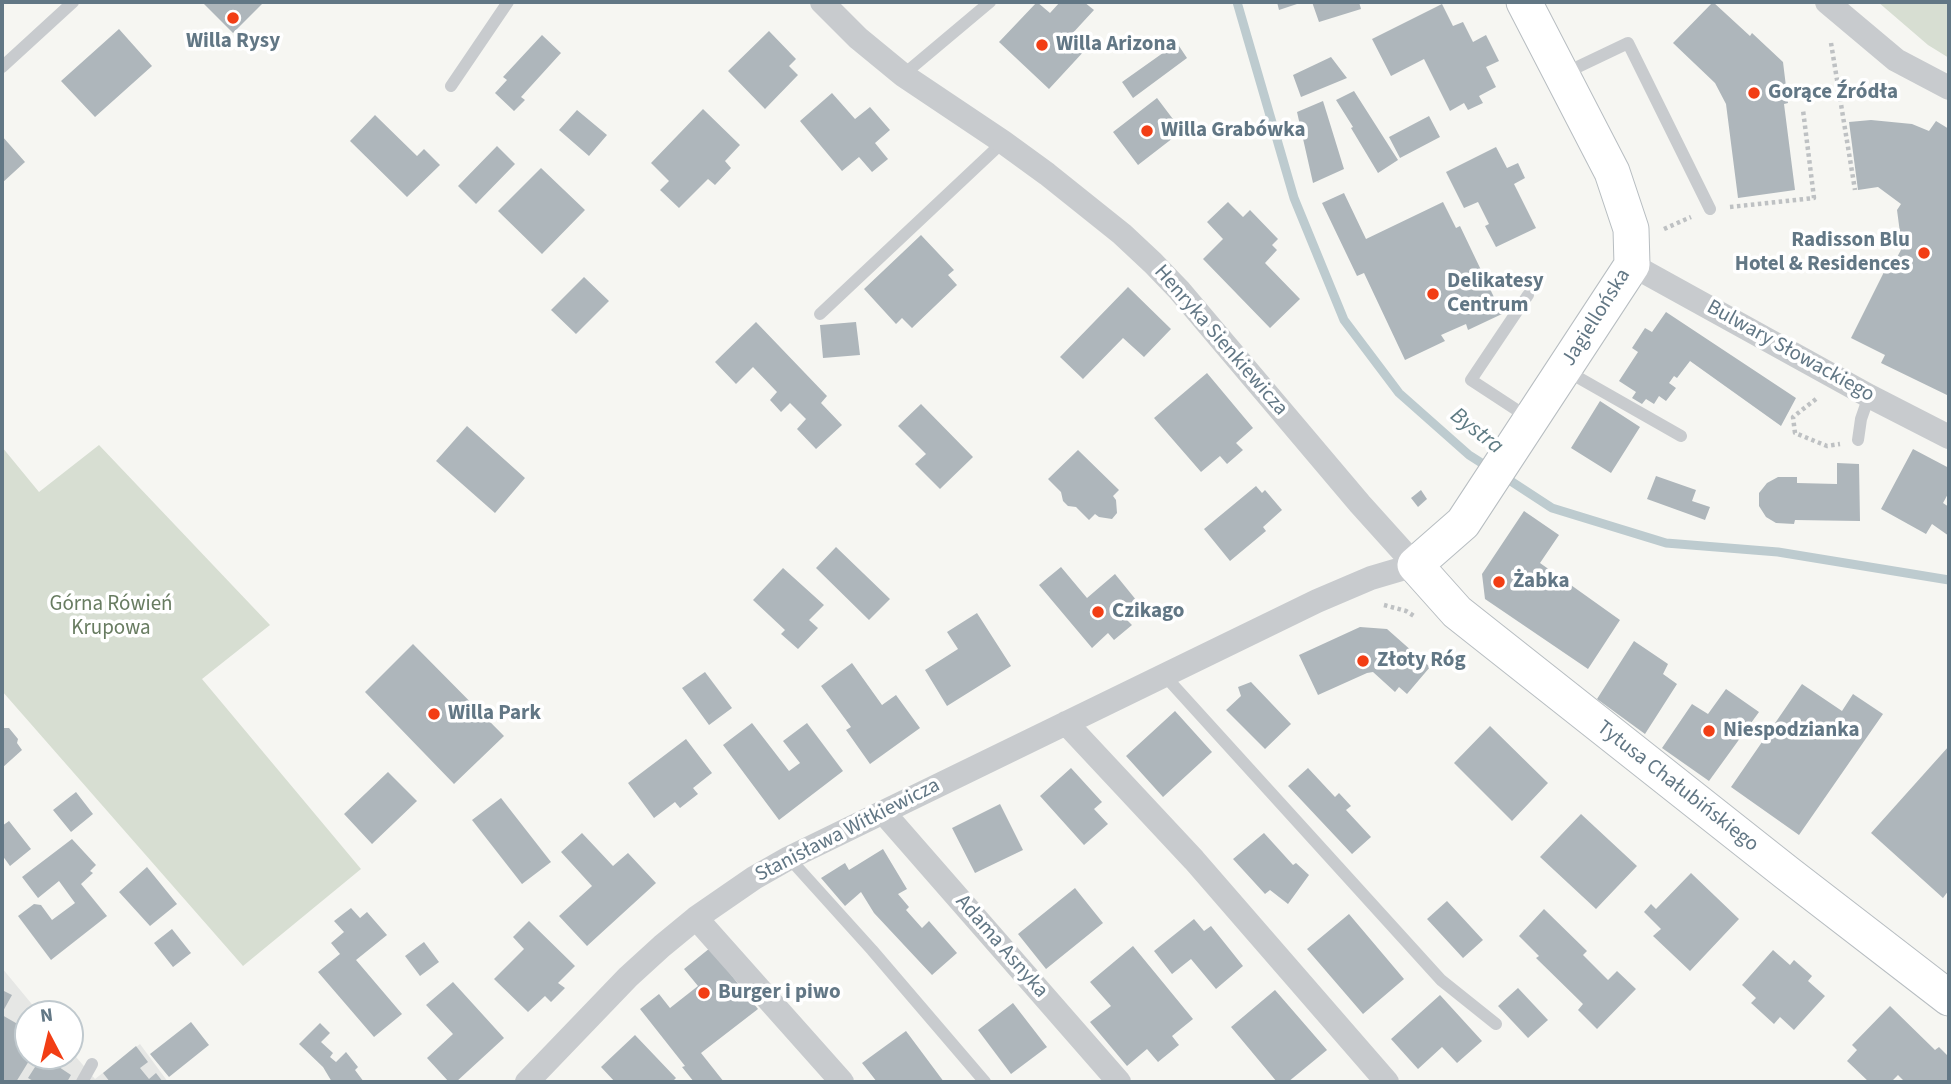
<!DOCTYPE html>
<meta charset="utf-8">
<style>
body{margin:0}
#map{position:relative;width:1951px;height:1084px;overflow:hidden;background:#f6f6f2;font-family:"Source Sans 3",sans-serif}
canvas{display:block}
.frame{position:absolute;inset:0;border:4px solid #627785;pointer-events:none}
.north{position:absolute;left:14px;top:1000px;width:70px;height:70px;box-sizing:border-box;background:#fff;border:2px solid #c0c9ce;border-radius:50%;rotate:353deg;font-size:19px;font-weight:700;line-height:28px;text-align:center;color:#627785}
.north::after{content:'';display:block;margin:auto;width:24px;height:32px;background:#f23e15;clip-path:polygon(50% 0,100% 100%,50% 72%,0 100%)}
</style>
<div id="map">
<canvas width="1951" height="1084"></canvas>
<div class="frame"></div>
<div class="north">N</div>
</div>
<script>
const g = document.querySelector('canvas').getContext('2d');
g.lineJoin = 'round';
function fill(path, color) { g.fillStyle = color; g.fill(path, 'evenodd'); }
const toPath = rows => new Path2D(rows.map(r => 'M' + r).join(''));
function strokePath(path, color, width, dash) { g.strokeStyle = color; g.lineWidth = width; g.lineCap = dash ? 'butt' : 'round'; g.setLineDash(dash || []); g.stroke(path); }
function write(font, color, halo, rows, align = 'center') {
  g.font = font + ' "Source Sans 3",sans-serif'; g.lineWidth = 7; g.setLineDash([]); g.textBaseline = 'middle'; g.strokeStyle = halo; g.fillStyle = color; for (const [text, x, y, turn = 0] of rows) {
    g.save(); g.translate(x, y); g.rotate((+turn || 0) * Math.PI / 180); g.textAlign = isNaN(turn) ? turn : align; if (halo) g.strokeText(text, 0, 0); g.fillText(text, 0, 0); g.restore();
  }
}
const built = toPath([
 [2,968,40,1014,28,1014,28,1056,70,1056,70,1050,95,1079,140,1044,168,1082,2,1082]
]);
const green = toPath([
 [1878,2,1949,2,1949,58,1928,45],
 [99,445,270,625,202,679,361,869,243,966,2,691,2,447,39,492]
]);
const stream = toPath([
 [1237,2,1294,198,1344,320,1399,393,1469,455,1491,469],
 [1503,476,1552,508,1666,543,1778,552,1949,580]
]);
const building = toPath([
 [202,2,260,2,262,4,233,33],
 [1037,2,1050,13,1060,2,1084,2,1094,10,1071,35,1086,49,1049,89,999,42],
 [1277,2,1303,2,1279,10],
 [1312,2,1359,2,1361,9,1319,22],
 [1713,2,1750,36,1752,33,1783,62,1788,103,1784,104,1795,190,1738,198,1726,104,1715,83,1673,43],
 [1442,4,1453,26,1463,22,1473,42,1486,35,1499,61,1486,67,1496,87,1479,96,1483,103,1468,110,1464,103,1450,111,1424,59,1391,76,1372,39],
 [119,29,152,66,95,117,61,81],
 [769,31,796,59,789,66,798,75,765,109,728,71],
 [542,35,561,53,521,97,525,100,514,111,495,93,507,80,503,77],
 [1177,43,1187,58,1133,98,1122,82],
 [1331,57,1347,78,1301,97,1293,75],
 [1354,91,1398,160,1378,173,1351,128,1353,127,1336,100],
 [832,93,855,119,870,107,890,130,875,143,888,159,872,172,859,157,842,171,800,121],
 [1157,98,1182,131,1138,165,1113,132],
 [1323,101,1344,169,1313,183,1297,112],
 [703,109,740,145,725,161,731,168,715,185,708,179,679,208,660,190,669,181,651,163],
 [577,110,607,135,589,156,559,130],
 [375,115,417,156,424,149,440,165,407,197,350,141],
 [1429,116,1440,137,1400,158,1389,137],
 [1871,120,1912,124,1929,131,1936,121,1949,129,1949,396,1881,363,1885,355,1851,338,1891,258,1895,261,1902,248,1897,210,1901,204,1878,187,1858,190,1849,122],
 [2,136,25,162,2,183],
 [497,146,515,164,476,204,458,186],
 [1496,147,1507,168,1518,163,1525,178,1514,184,1536,228,1496,247,1485,226,1489,224,1478,202,1464,208,1446,172],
 [541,168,585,210,542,254,498,211],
 [1344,193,1366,239,1443,202,1456,228,1460,226,1502,314,1468,330,1466,324,1441,335,1445,341,1405,360,1364,273,1357,276,1322,203],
 [1228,202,1243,217,1250,210,1278,239,1272,245,1277,250,1265,263,1300,299,1270,328,1203,259,1223,239,1207,222],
 [921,235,954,270,948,275,957,285,912,328,902,318,896,324,864,289],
 [584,277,609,301,576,334,551,310],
 [1128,287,1171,329,1144,357,1123,338,1083,379,1060,357],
 [1666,312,1796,398,1781,426,1690,361,1677,378,1674,376,1669,383,1676,388,1666,401,1659,396,1654,404,1646,399,1642,404,1632,398,1636,392,1619,381,1638,352,1632,348,1645,328,1652,332],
 [756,322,827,396,821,403,842,425,816,449,797,429,806,419,790,403,781,412,770,400,777,392,753,367,736,384,715,362],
 [856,322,860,355,823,358,820,325],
 [1207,373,1253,428,1236,443,1243,450,1227,464,1220,456,1201,472,1154,418],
 [1600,401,1640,427,1611,473,1571,448],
 [921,404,973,457,940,489,915,464,926,454,898,426],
 [467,426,525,478,495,513,436,461],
 [1913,449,1949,468,1949,492,1943,503,1949,507,1949,536,1932,524,1926,534,1881,509],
 [1078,450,1119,490,1113,496,1116,500,1117,513,1112,519,1099,517,1095,514,1089,520,1076,507,1068,506,1063,501,1061,492,1048,479],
 [1837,463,1859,464,1860,521,1795,520,1794,524,1776,523,1766,517,1759,506,1759,493,1767,483,1778,477,1797,477,1797,483,1837,484],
 [1656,476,1696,490,1692,501,1710,507,1705,520,1647,499],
 [1256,486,1262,493,1265,490,1282,510,1263,527,1266,531,1230,561,1204,529],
 [1421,490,1427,499,1418,507,1411,498],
 [1524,511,1559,535,1540,563,1620,620,1588,669,1485,599,1482,574],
 [836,547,890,599,869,620,816,568],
 [1061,567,1087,598,1115,574,1141,606,1126,619,1132,625,1114,640,1108,633,1092,648,1039,585],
 [783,568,824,605,809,620,818,628,798,649,781,634,785,630,753,600],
 [977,613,1011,666,947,706,925,670,958,649,947,632],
 [1360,627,1387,629,1430,667,1407,694,1399,687,1395,692,1373,672,1367,673,1318,695,1299,655],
 [1634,641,1668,664,1663,674,1677,684,1645,734,1597,699],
 [413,644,504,736,454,784,365,692],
 [852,663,882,705,896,695,920,728,870,764,846,730,851,727,821,686],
 [705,672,732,708,709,725,682,688],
 [1251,682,1291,724,1265,749,1226,710,1241,696,1238,687],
 [1802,684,1842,711,1853,694,1883,714,1799,835,1731,787],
 [1726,689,1759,712,1709,781,1662,748,1692,704,1708,714],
 [1175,711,1212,752,1163,797,1126,756],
 [752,723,789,771,800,763,783,741,807,723,843,771,779,820,723,745],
 [1490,726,1548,783,1512,821,1454,763],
 [2,728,9,728,18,739,17,743,22,750,2,768],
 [686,739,712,773,693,788,698,794,680,808,675,802,654,818,628,783],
 [1949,746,1949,890,1943,898,1871,833],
 [1071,768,1102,802,1094,809,1108,824,1084,845,1040,796],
 [1308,768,1335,797,1339,793,1351,806,1346,810,1371,837,1352,854,1288,786],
 [388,772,417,801,372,844,344,814],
 [76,792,93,814,71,832,53,810],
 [501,798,551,862,522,884,472,820],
 [1000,804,1023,850,975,873,952,828],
 [1581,814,1637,866,1596,909,1540,857],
 [9,821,31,849,10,866,2,855,2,826],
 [582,833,613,866,628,853,656,883,587,946,559,916,592,886,561,852],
 [1264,833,1293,865,1296,863,1309,875,1288,904,1270,890,1265,894,1233,859],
 [72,839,96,865,90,871,93,873,81,884,107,916,51,960,18,916,34,904,41,905,52,920,75,903,59,881,38,898,22,877],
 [883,849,907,889,898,894,909,907,906,910,922,928,929,921,957,953,932,975,874,913,861,892,845,906,821,878,845,863,849,870],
 [147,867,177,904,150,926,119,892],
 [1691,873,1739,919,1690,971,1653,936,1661,929,1644,912,1651,904,1656,909],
 [1075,888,1103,923,1046,969,1018,934],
 [1447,901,1483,940,1463,958,1427,919],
 [351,908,360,918,367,912,387,935,356,960,402,1014,374,1037,318,972,340,954,331,943,344,932,334,921],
 [1544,909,1587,951,1583,955,1608,980,1617,971,1636,989,1597,1029,1578,1010,1583,1004,1536,958,1539,956,1519,936],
 [1349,914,1404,979,1363,1014,1307,949],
 [1194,919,1204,931,1211,926,1243,966,1216,989,1191,959,1172,974,1154,951],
 [529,921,575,966,558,983,565,988,551,1002,545,996,528,1012,494,979,524,949,513,937],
 [172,929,191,953,173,967,154,943],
 [424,942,439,962,420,976,405,956],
 [1133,946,1193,1019,1172,1036,1179,1045,1158,1062,1147,1049,1127,1066,1090,1022,1111,1006,1090,982],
 [710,948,758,1009,701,1053,724,1082,694,1082,682,1067,685,1066,640,1009,659,994,670,1008,698,986,684,969],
 [1773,950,1790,965,1794,960,1812,976,1808,981,1825,996,1794,1030,1780,1017,1774,1024,1751,1003,1756,998,1742,985],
 [453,982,504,1038,456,1082,449,1082,427,1058,453,1034,426,1005],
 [1518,988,1548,1020,1528,1038,1498,1006],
 [2,990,12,995,2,1013],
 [1275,990,1327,1050,1288,1082,1277,1082,1231,1027],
 [1440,995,1482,1041,1457,1063,1442,1047,1418,1069,1391,1039],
 [1013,1003,1047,1047,1011,1074,978,1030],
 [1890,1006,1935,1050,1939,1047,1949,1057,1949,1082,1905,1082,1898,1075,1891,1082,1869,1082,1847,1061,1857,1050,1852,1045],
 [2,1015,28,1030,28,1043,24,1051,28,1053,28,1056,32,1056,16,1082,2,1082],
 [191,1022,209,1045,169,1077,150,1054],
 [320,1023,330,1033,321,1042,333,1053,330,1057,336,1062,346,1052,358,1067,355,1070,364,1082,332,1082,323,1067,299,1044],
 [906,1031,944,1082,877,1082,862,1063],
 [635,1035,676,1078,672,1082,615,1082,601,1067],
 [136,1046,148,1062,140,1068,149,1079,156,1073,163,1082,110,1082,103,1073],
 [42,1056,62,1056,56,1065,71,1075,67,1082,35,1082,28,1078]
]);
const path = toPath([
 [1831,43,1855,190],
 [1730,207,1814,198,1803,110],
 [1664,229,1691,217],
 [1816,399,1793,417,1795,433,1827,446,1840,444],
 [1384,605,1406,611,1414,616]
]);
const lane = toPath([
 [2,67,73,2],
 [1565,73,1628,43,1710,209],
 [903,75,990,2],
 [451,86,508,2],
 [1528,295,1471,380,1529,418],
 [820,314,1003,142],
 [1565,370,1681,436],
 [1858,440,1861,419,1869,396],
 [1164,675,1441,980,1496,1024],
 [789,858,872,950,985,1082],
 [82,1082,92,1064]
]);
const street = toPath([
 [1827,2,1896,60,1949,88],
 [1632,265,1869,396,1949,437],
 [1066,723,1194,860,1387,1082],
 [883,812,1119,1082],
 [696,918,842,1082],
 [527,1082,628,977,662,946,696,918,754,878,789,858,1317,601,1371,578,1415,565,1360,504,1179,290,1153,263,1122,234,1047,174,1003,142,903,75,858,38,822,2]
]);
const secondary = toPath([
 [1524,2,1612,172,1631,229,1632,265,1463,523,1415,565,1457,612,1787,873,1949,998]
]);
const markers = [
 [233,18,7,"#f23e15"],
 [1042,45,7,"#f23e15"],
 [1754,93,7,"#f23e15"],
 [1147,131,7,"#f23e15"],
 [1924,253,7,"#f23e15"],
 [1433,294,7,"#f23e15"],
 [1499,582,7,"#f23e15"],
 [1098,612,7,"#f23e15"],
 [1363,661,7,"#f23e15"],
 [434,714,7,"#f23e15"],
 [1709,731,7,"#f23e15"],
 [704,993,7,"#f23e15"]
];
const poiNames = [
 ["Willa Rysy",233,42,"center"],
 ["Willa Arizona",1056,45],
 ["Gorące Źródła",1768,93],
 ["Willa Grabówka",1161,131],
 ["Radisson Blu",1910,241,"right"],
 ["Hotel & Residences",1910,265,"right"],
 ["Delikatesy",1447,282],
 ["Centrum",1447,306],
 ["Żabka",1513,582],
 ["Czikago",1112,612],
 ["Złoty Róg",1377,661],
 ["Willa Park",448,714],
 ["Niespodzianka",1723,731],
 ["Burger i piwo",718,993]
];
const streetNames = [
 ["Jagiellońska",1597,318,-58],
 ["Henryka Sienkiewicza",1220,341,49],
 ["Bulwary Słowackiego",1790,352,29],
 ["Tytusa Chałubińskiego",1677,787,38],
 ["Stanisława Witkiewicza",848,831,-27],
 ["Adama Asnyka",1001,947,49]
];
const parkNames = [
 ["Górna Rówień",111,605],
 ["Krupowa",111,629]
];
const waterNames = [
 ["Bystra",1476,432,38]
];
fill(built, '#e6e7e5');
fill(green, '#d7ded2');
strokePath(stream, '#bdcbcf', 9);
fill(building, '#aeb6bb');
strokePath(secondary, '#b7bdc1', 37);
strokePath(path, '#bec1c3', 4.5, [3.5, 3.5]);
strokePath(lane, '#c8cbce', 12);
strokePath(street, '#c8cbce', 24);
strokePath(secondary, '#fff', 35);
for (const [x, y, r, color] of markers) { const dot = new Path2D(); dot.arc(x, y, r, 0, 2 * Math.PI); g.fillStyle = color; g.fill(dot); strokePath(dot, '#fff', 2.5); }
write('bold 21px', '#627785', '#fff', poiNames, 'left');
write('21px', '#627785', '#fff', streetNames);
write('21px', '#687c61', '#fff', parkNames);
write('italic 23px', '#5e7b83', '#fff', waterNames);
</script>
